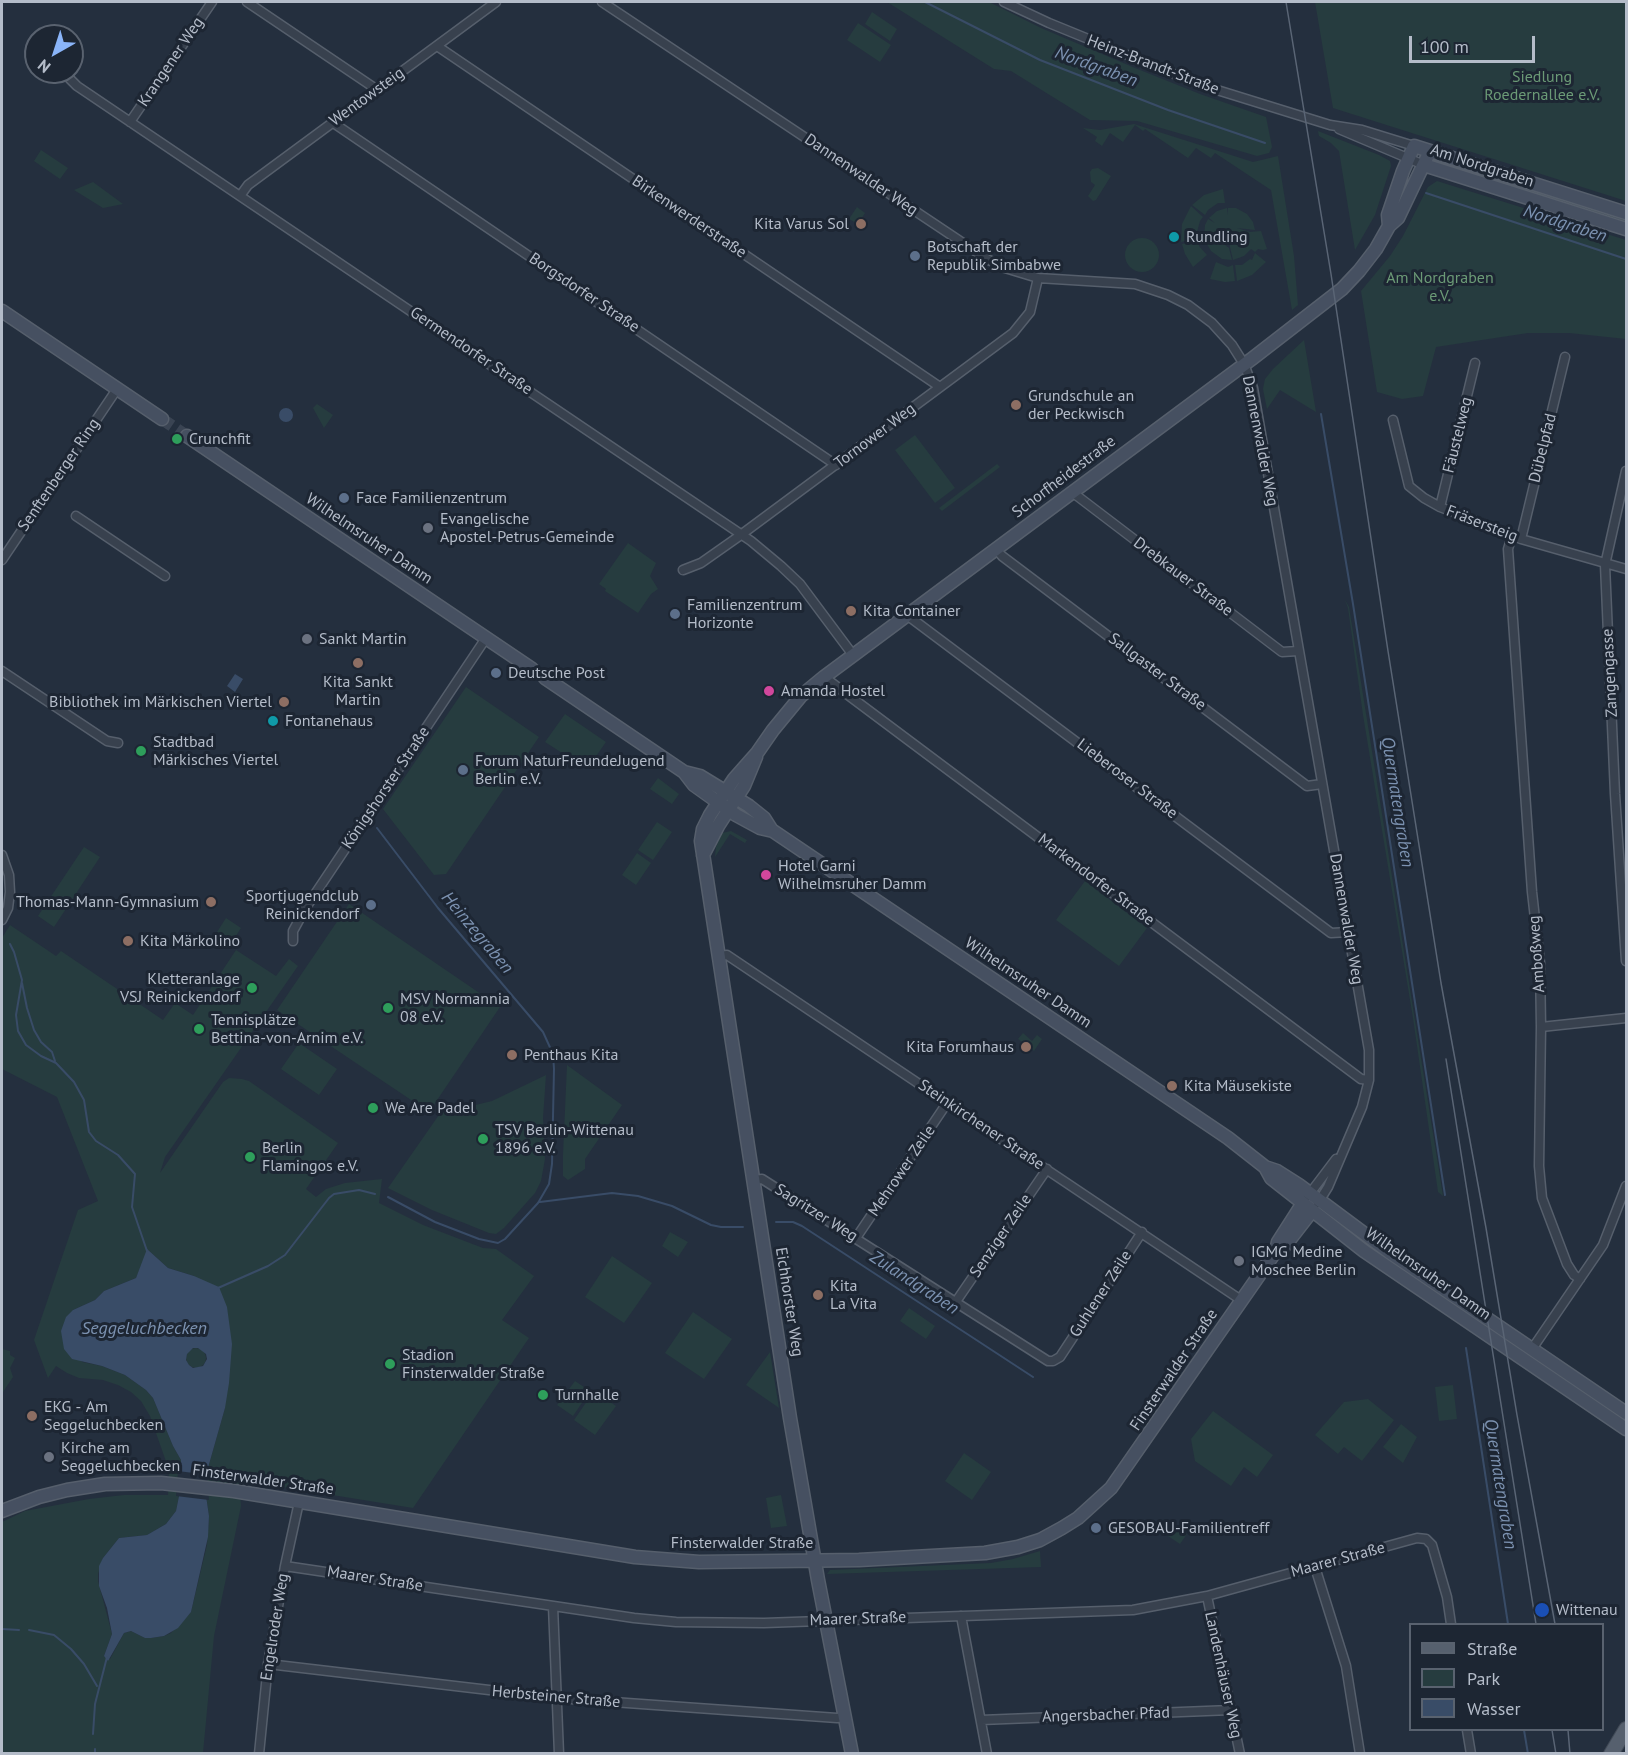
<!DOCTYPE html>
<meta charset="utf-8">
<style>
body{margin:0}
#map{position:relative;width:1628px;height:1755px;overflow:hidden;background:#242f3e;font-family:"PT Sans",sans-serif}
canvas{display:block}
.frame{position:absolute;inset:0;border:3px solid #b4bcc9;pointer-events:none}
.legend{position:absolute;left:1409px;top:1623px;width:195px;height:108px;box-sizing:border-box;background:#1d2633;border:2px solid #59626f;margin:0;padding:8px 10px;list-style:none;font-size:18px;color:#b4bcc9}
.legend li{display:flex;align-items:center;gap:12px;height:30px}
.legend b{width:30px;border:2px solid #59626f}
.north{position:absolute;left:24px;top:24px;width:60px;height:60px;box-sizing:border-box;background:#1d2633;border:2px solid #59626f;border-radius:50%;rotate:219deg;font-size:16px;font-weight:700;line-height:24px;text-align:center;color:#b4bcc9}
.north::after{content:'';display:block;margin:auto;width:21px;height:27px;background:#8ab4f8;clip-path:polygon(50% 0,100% 100%,50% 72%,0 100%)}
.scale{position:absolute;left:1409px;top:36px;width:126px;height:27px;box-sizing:border-box;border:3px solid #b4bcc9;border-top:0;padding-left:8px;font-size:18px;line-height:21px;white-space:nowrap;color:#b4bcc9;-webkit-text-stroke:4px #1d2633;paint-order:stroke}
</style>
<div id="map">
<canvas width="1628" height="1755"></canvas>
<div class="frame"></div>
<ul class="legend">
<li><b style="height:8px;background:#56606e"></b>Straße</li>
<li><b style="height:16px;background:#263c3f"></b>Park</li>
<li><b style="height:16px;background:#394c67"></b>Wasser</li>
</ul>
<div class="north">N</div>
<div class="scale">100 m</div>
</div>
<script>
const g = document.querySelector('canvas').getContext('2d');
g.lineJoin = 'round';
function fill(path, color) { g.fillStyle = color; g.fill(path, 'evenodd'); }
const toPath = rows => new Path2D(rows.map(r => 'M' + r).join(''));
function strokePath(path, color, width, dash) { g.strokeStyle = color; g.lineWidth = width; g.lineCap = dash ? 'butt' : 'round'; g.setLineDash(dash || []); g.stroke(path); }
function write(font, color, halo, rows, align = 'center') {
  g.font = font + ' "PT Sans",sans-serif'; g.lineWidth = 6; g.setLineDash([]); g.textBaseline = 'middle'; g.strokeStyle = halo; g.fillStyle = color; for (const [text, x, y, turn = 0] of rows) {
    g.save(); g.translate(x, y); g.rotate((+turn || 0) * Math.PI / 180); g.textAlign = isNaN(turn) ? turn : align; if (halo) g.strokeText(text, 0, 0); g.fillText(text, 0, 0); g.restore();
  }
}
const green = toPath([
 [887,2,989,2,1041,28,1135,68,1200,94,1266,117,1272,147,1269,153,1257,156,1137,121,1090,120,1011,71,994,69],
 [1315,2,1626,2,1626,201,1333,108],
 [872,12,897,29,890,41,865,24],
 [858,23,891,45,880,62,847,40],
 [1134,124,1253,162,1278,156,1294,256,1298,305,1292,310,1271,190,1215,153,1211,158,1196,148,1188,158,1145,129,1143,131,1135,125,1123,142,1110,133,1102,146,1095,141,1097,137,1083,128,1100,130],
 [1318,131,1379,155,1390,161,1391,166,1375,215,1355,250,1339,151,1331,143,1319,136],
 [41,150,68,168,60,179,34,161],
 [1434,159,1440,160,1626,218,1626,225,1433,163],
 [1098,168,1111,176,1096,200,1093,201,1088,196,1095,185,1091,182,1090,172,1092,169],
 [1437,181,1626,240,1626,339,1569,333,1528,333,1436,347,1423,396,1402,399,1377,392,1361,291,1390,256,1403,236,1428,187],
 [93,182,123,204,103,208,74,190],
 [1223,189,1225,203,1218,203,1208,210,1205,215,1192,205,1204,195],
 [1191,206,1203,217,1200,221,1197,232,1199,238,1181,242,1182,224],
 [857,207,865,213,858,224,849,219],
 [1227,208,1228,215,1228,208,1236,208,1247,214,1253,222,1255,230,1237,228,1250,232,1261,231,1267,249,1263,250,1258,249,1255,252,1251,249,1244,256,1233,260,1230,247,1230,237,1226,242,1220,241,1229,248,1232,260,1222,259,1211,251,1204,239,1220,240,1214,238,1204,238,1205,225,1208,219,1215,223,1209,218,1210,217,1217,211],
 '1125 255a17 17 0 1 1 34 0a17 17 0 1 1-34 0Z',
 [1199,240,1199,246,1207,255,1193,267,1185,254,1182,244],
 [1255,253,1266,262,1252,275,1237,281,1235,265,1242,265,1250,259,1252,260],
 [1216,262,1228,267,1233,265,1235,281,1225,282,1210,279],
 [1304,340,1316,412,1280,390,1267,409,1263,389,1265,379,1273,369],
 [317,404,333,415,324,428,313,408],
 [915,435,955,488,935,503,895,450],
 [997,464,1000,467,942,511,939,508],
 [628,543,656,563,650,576,658,589,651,594,638,613,605,591,606,589,599,584],
 [1345,600,1349,607,1443,1196,1438,1192,1413,1018,1363,715,1348,608],
 [466,687,539,737,446,874,434,875,383,809],
 [565,714,606,742,587,769,545,742],
 [658,778,679,794,672,804,650,789],
 [657,822,672,832,653,860,638,850],
 [731,831,747,840,745,843,730,834,715,857,716,847,722,833],
 [84,847,100,857,54,927,38,916],
 [637,853,651,863,636,885,622,875],
 [1085,881,1147,928,1119,966,1056,920],
 [349,904,500,1007,429,1112,277,1010],
 [226,918,241,928,232,942,217,932],
 [10,925,56,956,61,951,163,1020,175,1003,193,1015,236,950,276,976,289,959,298,966,165,1157,160,1173,223,1082,229,1078,242,1079,249,1081,338,1143,306,1189,316,1197,326,1189,345,1183,382,1179,379,1203,423,1225,483,1248,496,1249,534,1276,502,1320,529,1338,413,1508,239,1480,241,1506,214,1636,203,1753,209,1753,2,1753,2,1522,25,1511,89,1499,124,1495,168,1495,169,1470,150,1416,141,1401,131,1392,118,1385,103,1380,79,1378,67,1373,56,1366,48,1378,34,1340,78,1210,98,1201,57,1097,2,1069,2,938],
 [148,1250,168,1268,194,1276,225,1408,204,1482,209,1516,207,1545,191,1612,171,1633,164,1636,151,1638,145,1638,131,1631,124,1633,110,1659,104,1656,112,1634,98,1581,98,1574,103,1558,119,1538,147,1535,166,1524,176,1511,181,1486,181,1460,173,1446,153,1398,146,1390,125,1375,102,1366,82,1362,73,1310,95,1300,104,1291,136,1278],
 [1023,1033,1032,1041,1037,1035,1042,1039,1034,1051,1018,1039],
 [299,1043,337,1069,319,1095,281,1069],
 [567,1065,622,1105,585,1159,585,1169,568,1180,563,1176,563,1155],
 [546,1075,543,1118,545,1159,541,1181,535,1193,504,1228,496,1234,489,1233,432,1210,388,1188,448,1102,459,1109,492,1101],
 [1329,1212,1450,1300,1449,1301,1446,1302,1326,1217],
 [670,1232,688,1242,678,1257,662,1246],
 [612,1256,652,1283,624,1323,585,1297],
 [909,1308,935,1326,926,1339,900,1321],
 [1465,1309,1557,1371,1554,1375,1462,1313],
 [693,1312,732,1339,704,1379,665,1353],
 '186 1358a10 10 0 1 1 20 0a10 10 0 1 1-20 0Z',
 [2,1349,10,1351,10,1355,15,1358,10,1368,13,1377,3,1392,2,1392],
 [770,1352,779,1408,746,1385],
 [575,1381,590,1391,573,1416,557,1405],
 [1453,1385,1457,1419,1439,1421,1435,1387],
 [594,1391,616,1406,595,1435,574,1420],
 [1368,1399,1394,1420,1362,1461,1344,1447,1338,1454,1315,1435,1344,1402],
 [1213,1411,1273,1455,1257,1477,1244,1467,1231,1486,1195,1461,1191,1439],
 [1401,1424,1417,1437,1403,1463,1383,1447],
 [964,1453,991,1472,972,1500,945,1481],
 [781,1495,787,1526,771,1528,766,1498],
 [1172,1524,1187,1534,1180,1544,1165,1534],
 [1040,1551,1041,1567,827,1574,830,1570,991,1563,1013,1559]
]);
const water = toPath([
 '279 415a7 7 0 1 1 14 0a7 7 0 1 1-14 0Z',
 [235,674,243,679,235,692,227,686],
 [147,1249,168,1268,194,1276,219,1287,227,1307,232,1344,229,1383,225,1408,204,1482,209,1516,208,1537,191,1612,178,1628,164,1636,151,1638,145,1638,131,1631,124,1633,108,1661,104,1656,112,1634,107,1608,99,1586,99,1566,103,1558,119,1538,147,1535,166,1524,176,1511,181,1486,181,1460,173,1446,153,1398,146,1390,125,1375,102,1366,72,1359,64,1349,61,1331,66,1317,73,1310,95,1300,104,1291,136,1278],
 [193,1348,198,1348,206,1354,207,1359,203,1366,193,1368,189,1365,186,1360,187,1354]
]);
const pier = toPath([
 [178,1471,209,1475,207,1482,209,1500,176,1496]
]);
const stream = toPath([
 [925,2,1040,60,1168,110,1265,143],
 [1426,193,1626,259],
 [1321,414,1353,604,1445,1195],
 [377,828,438,908,543,1032,553,1054,554,1069,552,1164,549,1184,538,1203,505,1239,498,1243,479,1239,435,1222,388,1197],
 [10,944,14,952,22,980,16,1015,18,1031,26,1045,41,1056,56,1063,74,1082,84,1100,89,1132,96,1141,118,1155,135,1174,132,1207,147,1251],
 [22,983,27,1008,34,1030,41,1042,52,1052,55,1061],
 [540,1202,612,1193,638,1196,672,1206,711,1225,721,1227,743,1227],
 [776,1222,793,1222,802,1226,1033,1377],
 [218,1288,268,1266,285,1255,329,1198,334,1194,359,1190,375,1194],
 [1466,1348,1508,1624],
 [2,1629,19,1630],
 [29,1630,54,1635,71,1649,84,1664,97,1686],
 [1524,1730,1528,1754],
 [93,1734,95,1704,107,1657],
 [95,1749,95,1754]
]);
const secondaryTunnel = toPath([
 [162,419,187,436]
]);
const street = toPath([
 [247,2,376,89],
 [602,2,987,259,1005,268,1038,278,1135,284,1168,295,1188,305,1212,323,1232,345,1244,364,1253,388,1369,1050,1369,1080,1362,1107,1328,1187,1318,1203],
 [1004,2,1049,23,1201,85,1330,125,1362,130,1414,146],
 [437,46,940,387],
 [67,72,70,79,77,86,751,541,781,566,800,584,853,655],
 [130,122,212,2],
 [332,122,836,465],
 [1339,129,1424,165],
 [240,196,248,185,496,2],
 [1393,420,1409,486,1424,498,1440,507,1521,539,1626,569],
 [1626,471,1605,565,1615,794,1626,961],
 [1072,492,1282,652,1298,651],
 [1440,507,1475,363],
 [76,516,165,576],
 [1512,536,1508,549,1532,892,1540,963,1541,1027,1539,1166,1542,1198,1567,1264,1574,1275,1580,1279],
 [1521,539,1565,357],
 [996,549,1002,556,1307,786,1322,784],
 [2,560,117,389],
 [683,570,701,563,738,537,1013,333,1030,312,1038,278],
 [907,615,1331,933,1349,932],
 [2,671,107,741,118,743],
 [824,677,1361,1079,1369,1080],
 [2,855,9,875,10,892,8,908,2,920],
 [293,941,293,931,305,909,486,638],
 [719,956,727,955,1241,1300],
 [1541,1027,1626,1018],
 [753,1180,762,1179,1048,1361,1053,1361,1060,1357,1142,1232],
 [1308,1196,1336,1159],
 [856,1238,947,1103],
 [955,1303,1047,1169],
 [1532,1349,1603,1245,1626,1186],
 [285,1566,634,1618,676,1622,764,1623,1133,1610,1207,1596,1417,1538,1426,1539,1432,1545,1447,1597,1451,1624],
 [1315,1567,1346,1666,1360,1754],
 [1207,1596,1240,1754],
 [553,1606,559,1754],
 [961,1616,987,1754],
 [268,1664,557,1698,837,1718,844,1717],
 [981,1720,1231,1710],
 [1467,1730,1471,1754],
 [259,1754,268,1664,285,1566,299,1502]
]);
const secondary = toPath([
 [1424,165,1626,229],
 [1389,226,1388,215,1403,171,1414,146,1626,213],
 [2,311,162,419],
 [187,436,532,669],
 [545,678,684,772,694,785,736,815,760,828,773,831,1228,1138,1265,1167,1277,1171,1299,1185,1389,1252,1626,1413],
 [684,772,700,776,749,806,764,818,771,829],
 [703,855,718,826,744,786,756,757],
 [1265,1167,1271,1178,1364,1251,1626,1429],
 [1276,1251,1284,1247,1312,1211],
 [2,1511,39,1497,67,1490,105,1484,161,1483,234,1491,635,1557,699,1562,859,1560,985,1553,1018,1547,1040,1540,1062,1528,1078,1518,1111,1488,1276,1251,1278,1242,1303,1203],
 [852,1754,818,1580,790,1418,701,841,703,829,710,815,734,779,757,753,773,730,801,696,824,677,1253,358,1342,289,1359,271,1376,249,1389,226,1398,218,1430,151]
]);
const primary = toPath([
 [1611,1754,1626,1729]
]);
const tram = toPath([
 [1286,2,1331,274,1388,651,1441,983,1486,1228,1517,1415,1555,1624],
 [1446,1059,1536,1624],
 [1552,1730,1556,1754],
 [1568,1730,1570,1754]
]);
const markers = [
 [861,224,6,"#8d6e63"],
 [1174,237,6,"#0f9aa8"],
 [915,256,6,"#5c6f8a"],
 [1016,405,6,"#8d6e63"],
 [177,439,6,"#2e9e5b"],
 [344,498,6,"#5c6f8a"],
 [428,528,6,"#6b7280"],
 [851,611,6,"#8d6e63"],
 [675,614,6,"#5c6f8a"],
 [307,639,6,"#6b7280"],
 [358,663,6,"#8d6e63"],
 [496,673,6,"#5c6f8a"],
 [769,691,6,"#d1479c"],
 [284,702,6,"#8d6e63"],
 [273,721,6,"#0f9aa8"],
 [141,751,6,"#2e9e5b"],
 [463,770,6,"#5c6f8a"],
 [766,875,6,"#d1479c"],
 [211,902,6,"#8d6e63"],
 [371,905,6,"#5c6f8a"],
 [128,941,6,"#8d6e63"],
 [252,988,6,"#2e9e5b"],
 [388,1008,6,"#2e9e5b"],
 [199,1029,6,"#2e9e5b"],
 [1026,1047,6,"#8d6e63"],
 [512,1055,6,"#8d6e63"],
 [1172,1086,6,"#8d6e63"],
 [373,1108,6,"#2e9e5b"],
 [483,1139,6,"#2e9e5b"],
 [250,1157,6,"#2e9e5b"],
 [1239,1261,6,"#6b7280"],
 [818,1295,6,"#8d6e63"],
 [390,1364,6,"#2e9e5b"],
 [543,1395,6,"#2e9e5b"],
 [32,1416,6,"#8d6e63"],
 [49,1457,6,"#6b7280"],
 [1096,1528,6,"#5c6f8a"],
 [1542,1610,8,"#1a4fb4"]
];
const streetNames = [
 ["Krangener Weg",171,62,-56],
 ["Heinz-Brandt-Straße",1153,65,21],
 ["Wentowsteig",367,97,-36],
 ["Am Nordgraben",1482,166,18],
 ["Dannenwalder Weg",861,175,34],
 ["Birkenwerderstraße",689,217,34],
 ["Borgsdorfer Straße",584,293,34],
 ["Germendorfer Straße",471,351,34],
 ["Fäustelweg",1458,435,-76],
 ["Tornower Weg",875,436,-37],
 ["Dannenwalder Weg",1260,441,79],
 ["Dübelpfad",1543,448,-76],
 ["Senftenberger Ring",59,475,-56],
 ["Schorfheidestraße",1064,477,-37],
 ["Fräsersteig",1482,524,21],
 ["Wilhelmsruher Damm",369,539,34],
 ["Drebkauer Straße",1183,577,37],
 ["Sallgaster Straße",1157,672,37],
 ["Zangengasse",1610,673,-93],
 ["Lieberoser Straße",1127,779,37],
 ["Königshorster Straße",386,788,-56],
 ["Markendorfer Straße",1096,880,37],
 ["Dannenwalder Weg",1346,919,80],
 ["Amboßweg",1537,954,-94],
 ["Wilhelmsruher Damm",1028,983,34],
 ["Steinkirchener Straße",981,1125,34],
 ["Mehrower Zeile",902,1171,-56],
 ["Sagritzer Weg",816,1213,32],
 ["Senziger Zeile",1001,1236,-56],
 ["Wilhelmsruher Damm",1428,1274,35],
 ["Guhlener Zeile",1101,1294,-57],
 ["Eichhorster Weg",789,1302,81],
 ["Finsterwalder Straße",1174,1370,-56],
 ["Finsterwalder Straße",263,1480,8],
 ["Finsterwalder Straße",742,1543],
 ["Maarer Straße",1338,1560,-15],
 ["Maarer Straße",375,1579,9],
 ["Maarer Straße",858,1619,-2],
 ["Engelroder Weg",275,1627,-81],
 ["Landenhäuser Weg",1223,1675,78],
 ["Herbsteiner Straße",556,1697,5],
 ["Angersbacher Pfad",1106,1715,-2]
];
const parkNames = [
 ["Siedlung",1542,77],
 ["Roedernallee e.V.",1542,95],
 ["Am Nordgraben",1440,278],
 ["e.V.",1440,296]
];
const poiNames = [
 ["Kita Varus Sol",849,224,"right"],
 ["Rundling",1186,237],
 ["Botschaft der",927,247],
 ["Republik Simbabwe",927,265],
 ["Grundschule an",1028,396],
 ["der Peckwisch",1028,414],
 ["Crunchfit",189,439],
 ["Face Familienzentrum",356,498],
 ["Evangelische",440,519],
 ["Apostel-Petrus-Gemeinde",440,537],
 ["Familienzentrum",687,605],
 ["Horizonte",687,623],
 ["Kita Container",863,611],
 ["Sankt Martin",319,639],
 ["Deutsche Post",508,673],
 ["Kita Sankt",358,682,"center"],
 ["Martin",358,700,"center"],
 ["Amanda Hostel",781,691],
 ["Bibliothek im Märkischen Viertel",272,702,"right"],
 ["Fontanehaus",285,721],
 ["Stadtbad",153,742],
 ["Märkisches Viertel",153,760],
 ["Forum NaturFreundeJugend",475,761],
 ["Berlin e.V.",475,779],
 ["Hotel Garni",778,866],
 ["Wilhelmsruher Damm",778,884],
 ["Sportjugendclub",359,896,"right"],
 ["Reinickendorf",359,914,"right"],
 ["Thomas-Mann-Gymnasium",199,902,"right"],
 ["Kita Märkolino",140,941],
 ["Kletteranlage",240,979,"right"],
 ["VSJ Reinickendorf",240,997,"right"],
 ["MSV Normannia",400,999],
 ["08 e.V.",400,1017],
 ["Tennisplätze",211,1020],
 ["Bettina-von-Arnim e.V.",211,1038],
 ["Kita Forumhaus",1014,1047,"right"],
 ["Penthaus Kita",524,1055],
 ["Kita Mäusekiste",1184,1086],
 ["We Are Padel",385,1108],
 ["TSV Berlin-Wittenau",495,1130],
 ["1896 e.V.",495,1148],
 ["Berlin",262,1148],
 ["Flamingos e.V.",262,1166],
 ["IGMG Medine",1251,1252],
 ["Moschee Berlin",1251,1270],
 ["Kita",830,1286],
 ["La Vita",830,1304],
 ["Stadion",402,1355],
 ["Finsterwalder Straße",402,1373],
 ["Turnhalle",555,1395],
 ["EKG - Am",44,1407],
 ["Seggeluchbecken",44,1425],
 ["Kirche am",61,1448],
 ["Seggeluchbecken",61,1466],
 ["GESOBAU-Familientreff",1108,1528],
 ["Wittenau",1556,1610]
];
const waterNames = [
 ["Nordgraben",1096,67,20],
 ["Nordgraben",1565,224,18],
 ["Quermatengraben",1397,802,81],
 ["Heinzegraben",477,933,50],
 ["Zulandgraben",914,1283,33],
 ["Seggeluchbecken",144,1329],
 ["Quermatengraben",1500,1484,81]
];
fill(green, '#263c3f');
fill(water, '#394c67');
fill(pier, '#242f3e');
strokePath(stream, '#394c67', 2);
strokePath(secondaryTunnel, '#3a4453', 12, [12, 6]);
strokePath(street, '#565f6c', 11);
strokePath(secondary, '#565f6c', 15);
strokePath(primary, '#414a57', 16);
strokePath(street, '#38414e', 8);
strokePath(secondary, '#465061', 12);
strokePath(primary, '#56606e', 14);
strokePath(tram, '#5a6575', 1.5);
for (const [x, y, r, color] of markers) { const dot = new Path2D(); dot.arc(x, y, r, 0, 2 * Math.PI); g.fillStyle = color; g.fill(dot); strokePath(dot, '#1d2633', 2); }
write('16px', '#b4bcc9', '#1d2633', streetNames);
write('16px', '#6b9a76', '#1d2633', parkNames);
write('16px', '#b4bcc9', '#1d2633', poiNames, 'left');
write('italic 18px', '#7c92b1', '#1d2633', waterNames);
</script>
